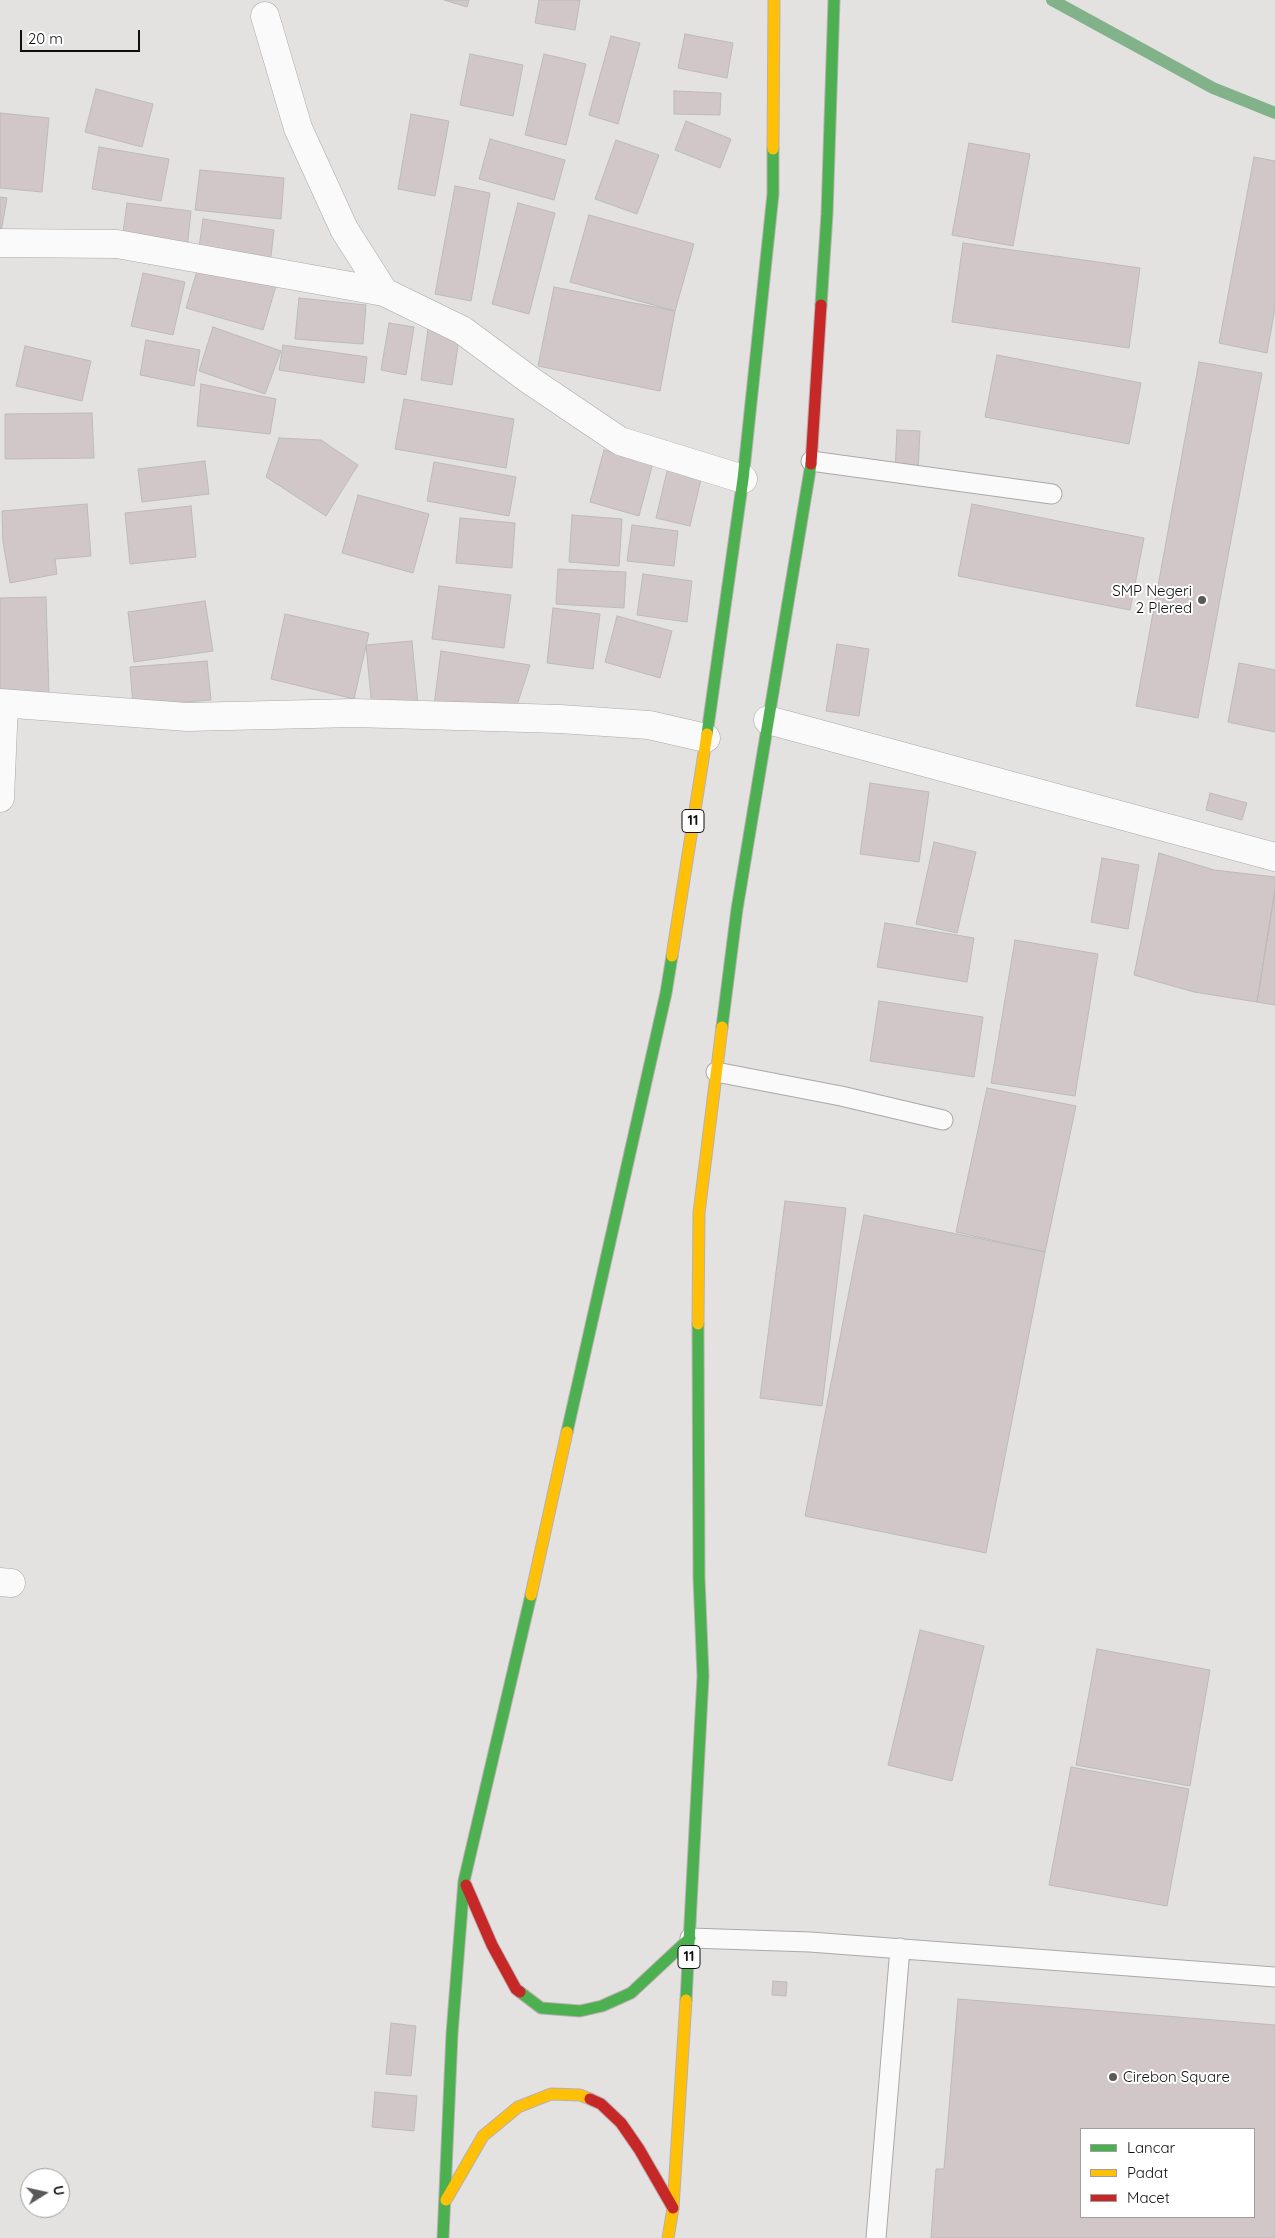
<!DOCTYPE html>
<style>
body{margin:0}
#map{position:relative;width:1275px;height:2238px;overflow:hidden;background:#e4e1e1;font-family:Quicksand,sans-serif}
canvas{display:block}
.legend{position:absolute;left:1080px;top:2128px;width:175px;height:90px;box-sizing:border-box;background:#fff;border:1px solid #9f9f9f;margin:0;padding:6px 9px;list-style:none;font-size:15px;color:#100e0e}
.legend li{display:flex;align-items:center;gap:10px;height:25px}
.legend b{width:25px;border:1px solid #9f9f9f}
.north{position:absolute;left:20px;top:2168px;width:50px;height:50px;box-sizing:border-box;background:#fff;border:1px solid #9f9f9f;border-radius:50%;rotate:80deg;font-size:14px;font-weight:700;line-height:20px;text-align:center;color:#100e0e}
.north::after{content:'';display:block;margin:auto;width:18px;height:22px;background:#5a5858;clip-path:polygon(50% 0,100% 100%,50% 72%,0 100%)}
.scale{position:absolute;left:20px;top:30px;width:120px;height:22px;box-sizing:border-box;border:2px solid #100e0e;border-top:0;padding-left:6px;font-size:15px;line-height:18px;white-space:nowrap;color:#100e0e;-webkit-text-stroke:4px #fff;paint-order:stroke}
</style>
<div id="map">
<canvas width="1275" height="2238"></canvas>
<ul class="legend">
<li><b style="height:6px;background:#4caf50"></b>Lancar</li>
<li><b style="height:6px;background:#ffc107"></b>Padat</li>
<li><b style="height:6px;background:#c62828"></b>Macet</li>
</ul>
<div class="north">U</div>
<div class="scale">20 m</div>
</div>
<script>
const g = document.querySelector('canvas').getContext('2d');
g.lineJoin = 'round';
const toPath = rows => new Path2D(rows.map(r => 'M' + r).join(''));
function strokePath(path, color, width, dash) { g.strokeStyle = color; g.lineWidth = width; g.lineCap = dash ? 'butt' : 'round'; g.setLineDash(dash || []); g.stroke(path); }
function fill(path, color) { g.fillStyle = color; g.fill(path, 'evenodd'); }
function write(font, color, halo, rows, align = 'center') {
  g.font = font + ' Quicksand,sans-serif'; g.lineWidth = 4; g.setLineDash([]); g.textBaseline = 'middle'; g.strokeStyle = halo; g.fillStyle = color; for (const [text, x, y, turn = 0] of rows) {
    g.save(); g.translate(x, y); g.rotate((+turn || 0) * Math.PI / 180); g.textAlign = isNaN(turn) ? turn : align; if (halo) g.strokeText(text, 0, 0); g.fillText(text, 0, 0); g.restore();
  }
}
const stream = toPath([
 [1052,0,1213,88,1275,113]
]);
const building = toPath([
 [444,0,469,0,467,7,444,0],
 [539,0,580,0,575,30,535,23,539,0],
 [685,34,733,43,727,78,678,68,685,34],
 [611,36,640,43,618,124,589,115,611,36],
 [470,54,523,65,513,116,460,105,470,54],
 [544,54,586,64,566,145,525,135,544,54],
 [96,89,153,104,142,147,85,132,96,89],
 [674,91,721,93,720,115,674,114,674,91],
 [0,113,49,118,42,192,0,188,0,113],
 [411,114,449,121,435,196,398,189,411,114],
 [686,121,731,139,720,168,675,150,686,121],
 [490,139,565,160,554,200,479,179,490,139],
 [616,140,659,155,637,214,595,199,616,140],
 [969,143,1030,154,1013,246,952,235,969,143],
 [99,147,169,159,161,201,92,189,99,147],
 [1254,157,1275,161,1275,308,1267,353,1219,343,1254,157],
 [200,170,284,178,281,219,195,210,200,170],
 [455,186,490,193,471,301,435,294,455,186],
 [0,197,7,198,0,238,0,197],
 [127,203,191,211,187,249,122,240,127,203],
 [518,203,555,213,529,314,492,304,518,203],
 [589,215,694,244,675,311,570,282,589,215],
 [203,219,274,230,270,265,198,254,203,219],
 [963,243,1140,268,1129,348,952,322,963,243],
 [199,264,276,286,263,330,186,308,199,264],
 [143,273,185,282,173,335,131,326,143,273],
 [554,287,675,311,660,391,538,366,554,287],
 [299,298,366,305,363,344,295,339,299,298],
 [389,323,414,327,406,375,381,370,389,323],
 [213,327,281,351,265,394,199,371,213,327],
 [428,329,460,333,452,385,421,380,428,329],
 [146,340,200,350,194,386,140,375,146,340],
 [283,345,367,357,364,383,279,370,283,345],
 [25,346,91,361,82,401,16,386,25,346],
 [997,355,1141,383,1129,444,985,417,997,355],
 [1199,362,1262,373,1198,718,1136,706,1199,362],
 [201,384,276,399,270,434,197,426,201,384],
 [404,399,514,419,506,468,395,449,404,399],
 [92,413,94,458,5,459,5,414,92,413],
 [897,430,920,431,918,473,895,473,897,430],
 [279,438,321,440,358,465,326,516,266,477,279,438],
 [604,450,653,463,639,516,590,502,604,450],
 [205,461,209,494,142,502,138,469,205,461],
 [434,462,516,477,509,516,427,501,434,462],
 [668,467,702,475,690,526,656,518,668,467],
 [358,495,429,514,413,573,342,553,358,495],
 [87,504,91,556,55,559,57,574,10,583,3,542,2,511,87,504],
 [972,504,1144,538,1130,610,958,576,972,504],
 [191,506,196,557,130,564,125,513,191,506],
 [572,515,622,519,619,566,569,562,572,515],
 [460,518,515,523,512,568,456,563,460,518],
 [632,525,678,531,674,566,627,561,632,525],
 [558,569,626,572,624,608,556,604,558,569],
 [643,574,692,581,687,622,637,615,643,574],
 [439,586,511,595,504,648,432,639,439,586],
 [46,597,49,694,0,695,0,598,46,597],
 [205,601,213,651,134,662,128,612,205,601],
 [553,608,600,614,593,669,547,663,553,608],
 [285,614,369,633,354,699,271,679,285,614],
 [617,616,672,631,660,678,605,662,617,616],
 [412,641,418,705,372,709,366,645,412,641],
 [837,644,869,649,859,716,826,711,837,644],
 [441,651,530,665,516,708,434,705,441,651],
 [207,661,211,700,133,706,130,667,207,661],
 [1239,663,1275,670,1275,732,1228,722,1239,663],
 [870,783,929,792,919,862,860,854,870,783],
 [1210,793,1247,803,1242,820,1206,810,1210,793],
 [934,842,976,852,957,933,916,924,934,842],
 [1159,853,1214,870,1275,877,1275,890,1257,1002,1194,992,1134,975,1159,853],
 [1102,858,1139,865,1128,929,1091,922,1102,858],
 [1275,890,1275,1005,1257,1002,1275,890],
 [885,923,974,938,967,982,877,967,885,923],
 [1015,940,1098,954,1075,1096,991,1083,1015,940],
 [879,1001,983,1017,974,1077,870,1061,879,1001],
 [987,1088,1076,1106,1045,1252,956,1232,987,1088],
 [785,1201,846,1208,822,1406,760,1398,785,1201],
 [864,1215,1045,1252,986,1553,805,1516,864,1215],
 [920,1630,984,1646,952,1781,888,1765,920,1630],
 [1097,1649,1210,1670,1190,1786,1076,1765,1097,1649],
 [1071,1767,1189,1789,1167,1906,1049,1885,1071,1767],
 [773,1981,787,1982,786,1996,772,1995,773,1981],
 [958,1999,1275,2025,1275,2238,931,2238,936,2169,944,2169,958,1999],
 [1081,2129,1254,2129,1254,2217,1081,2217,1081,2129],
 [391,2023,416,2026,411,2076,386,2074,391,2023],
 [375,2092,417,2096,414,2131,372,2127,375,2092]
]);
const lane = toPath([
 [811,461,1052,494],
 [716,1072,841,1096,943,1120],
 [690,1938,810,1942,1275,1977],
 [876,2238,900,1948]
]);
const street = toPath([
 [265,16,298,128,344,229,384,292,462,330,531,381,620,441,743,479],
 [0,243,117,244,384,292],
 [0,703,187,717,354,713,560,719,649,725,706,738],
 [768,720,1275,857],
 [0,798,4,704],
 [0,1582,11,1583]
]);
const fast = toPath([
 [821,305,827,214,834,0],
 [707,734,743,479,773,194,773,149],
 [722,1027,737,909,811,464],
 [567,1432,666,993,672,956],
 [520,1992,541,2008,580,2011,602,2006,631,1993,690,1938],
 [686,2000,703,1676,699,1578,698,1324],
 [443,2238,452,2034,464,1881,531,1595]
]);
const slow = toPath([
 [773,149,774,0],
 [672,956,707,734],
 [698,1324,699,1213,722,1027],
 [531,1595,567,1432],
 [446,2200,483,2136,518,2107,551,2094,580,2095,590,2099],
 [668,2238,673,2208,686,2000]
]);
const jam = toPath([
 [811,464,821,305],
 [466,1885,492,1945,516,1989,520,1992],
 [590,2099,601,2104,621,2123,639,2149,673,2208]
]);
const markers = [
 [1202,600,5,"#5a5858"],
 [1113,2077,5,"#5a5858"]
];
const shields = [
 [693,821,22],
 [689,1957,22]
];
const shieldNames = [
 ["11",693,821],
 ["11",689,1957]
];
const poiNames = [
 ["SMP Negeri",1192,591],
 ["2 Plered",1192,608],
 ["Cirebon Square",1123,2077,"left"]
];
strokePath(stream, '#82b289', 12);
fill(building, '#d2c7c8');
strokePath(building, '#bcbaba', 1);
strokePath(lane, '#aaa8a8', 21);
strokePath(street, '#aaa8a8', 29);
strokePath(fast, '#bab0b0', 13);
strokePath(slow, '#bab0b0', 13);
strokePath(jam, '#bab0b0', 13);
strokePath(lane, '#fbfafa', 19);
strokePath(street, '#fbfafa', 28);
strokePath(fast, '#4caf50', 11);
strokePath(slow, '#ffc107', 11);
strokePath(jam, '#c62828', 11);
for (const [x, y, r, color] of markers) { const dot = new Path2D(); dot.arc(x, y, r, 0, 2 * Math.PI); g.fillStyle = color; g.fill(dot); strokePath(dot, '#fff', 2); }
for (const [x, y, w] of shields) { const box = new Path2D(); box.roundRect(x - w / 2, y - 11.5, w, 23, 4); g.fillStyle = '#fff'; g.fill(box); strokePath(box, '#100e0e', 1); }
write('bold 14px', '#100e0e', null, shieldNames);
write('15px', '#100e0e', '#fff', poiNames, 'right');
</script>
